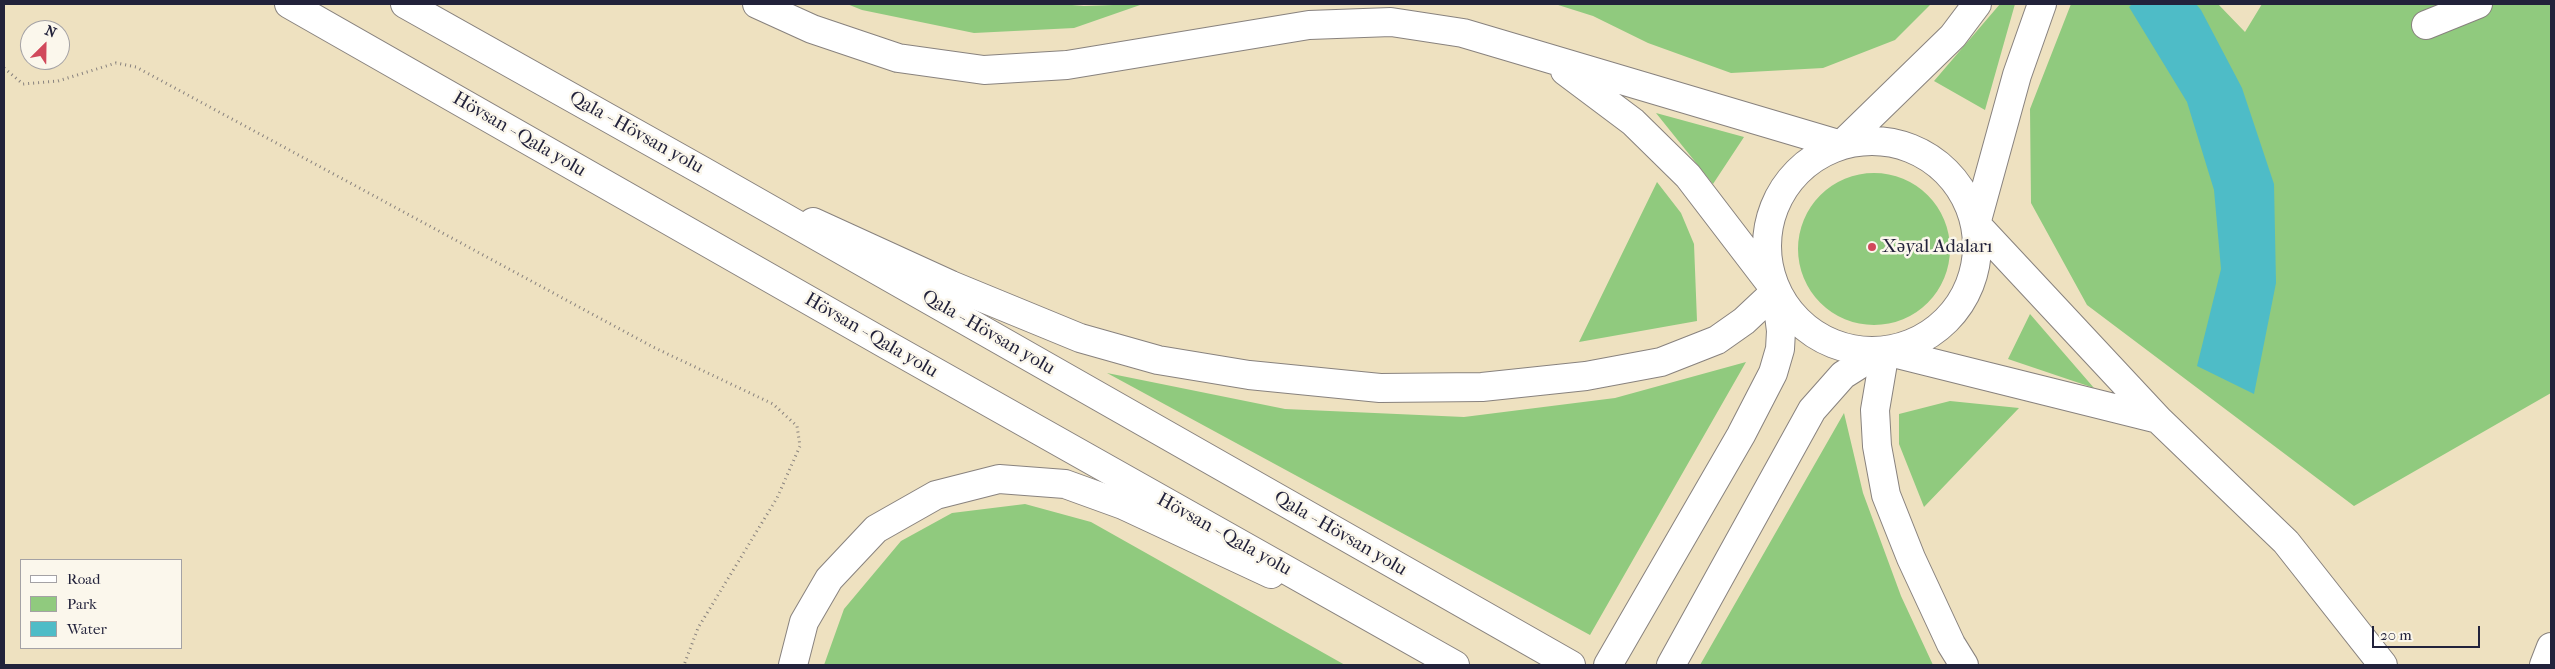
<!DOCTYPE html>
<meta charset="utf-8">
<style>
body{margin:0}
#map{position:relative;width:2555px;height:669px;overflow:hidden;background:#eee1c0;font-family:"IM FELL French Canon",serif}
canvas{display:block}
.frame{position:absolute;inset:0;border:5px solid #22223b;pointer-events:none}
.legend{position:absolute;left:20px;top:559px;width:162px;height:90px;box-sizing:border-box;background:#fbf7ec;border:1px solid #a4a2a5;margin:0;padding:6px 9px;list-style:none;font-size:15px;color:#22223b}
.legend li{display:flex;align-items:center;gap:10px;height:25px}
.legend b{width:25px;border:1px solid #a4a2a5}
.north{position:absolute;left:20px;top:20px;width:50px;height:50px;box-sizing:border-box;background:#fbf7ec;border:1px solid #a4a2a5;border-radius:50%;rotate:23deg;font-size:14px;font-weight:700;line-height:20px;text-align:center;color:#22223b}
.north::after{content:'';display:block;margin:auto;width:18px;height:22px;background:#d1495b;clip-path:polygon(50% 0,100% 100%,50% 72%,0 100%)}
.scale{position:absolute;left:2372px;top:626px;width:108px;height:22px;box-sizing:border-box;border:2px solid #22223b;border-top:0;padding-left:6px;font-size:15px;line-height:18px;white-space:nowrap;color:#22223b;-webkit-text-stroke:4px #fbf7ec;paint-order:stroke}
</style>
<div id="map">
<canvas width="2555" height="669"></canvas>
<div class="frame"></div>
<ul class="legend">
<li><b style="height:6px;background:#fff"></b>Road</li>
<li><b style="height:14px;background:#90ca7e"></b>Park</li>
<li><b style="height:14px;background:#4ebcc7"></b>Water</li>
</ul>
<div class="north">N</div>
<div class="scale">20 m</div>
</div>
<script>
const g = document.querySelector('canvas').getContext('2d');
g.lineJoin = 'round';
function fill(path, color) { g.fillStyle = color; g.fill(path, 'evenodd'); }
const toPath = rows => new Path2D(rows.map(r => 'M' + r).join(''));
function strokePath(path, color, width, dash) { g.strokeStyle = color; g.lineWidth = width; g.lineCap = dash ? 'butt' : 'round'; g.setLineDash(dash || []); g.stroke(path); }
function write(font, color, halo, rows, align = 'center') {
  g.font = font + ' "IM FELL French Canon",serif'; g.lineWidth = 5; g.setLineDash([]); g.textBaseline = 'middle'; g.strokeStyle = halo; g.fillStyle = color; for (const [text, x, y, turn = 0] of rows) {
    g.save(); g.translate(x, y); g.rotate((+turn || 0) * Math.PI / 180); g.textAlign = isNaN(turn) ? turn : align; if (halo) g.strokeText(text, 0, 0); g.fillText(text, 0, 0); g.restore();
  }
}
const green = toPath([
 [847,4,1060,4,1084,6,1143,4,1074,28,974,33,862,10],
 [1555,4,1931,4,1895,40,1823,68,1731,73,1648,43,1593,16],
 [2000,4,2015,4,1985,110,1934,81],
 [2071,4,2218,4,2245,32,2262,4,2551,4,2551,393,2354,506,2087,305,2031,203,2030,109],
 [1656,113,1744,137,1713,184],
 '1798 249a76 76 0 1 1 152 0a76 76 0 1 1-152 0Z',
 [1657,182,1681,213,1694,244,1697,321,1579,342],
 [2030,314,2094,388,2008,359],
 [1746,362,1590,635,1107,373,1285,409,1464,417,1615,398],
 [1950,401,2019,408,1924,507,1899,444,1899,414],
 [1844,413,1863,493,1901,596,1933,665,1700,665],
 [1025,504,1091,522,1345,665,824,665,844,609,901,541,952,513]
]);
const water = toPath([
 [2132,4,2196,4,2201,10,2242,88,2274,184,2276,283,2254,394,2197,366,2221,269,2214,190,2187,102,2129,7]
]);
const path = toPath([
 [4,68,23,84,58,81,116,63,136,67,653,347,773,404,797,426,800,446,777,498,698,628,684,665]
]);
const minor = toPath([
 [757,4,812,29,898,58,984,70,1067,65,1309,25,1391,22,1463,33,1841,145,1953,36,1977,4],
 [2426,25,2478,4],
 [1565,71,1633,122,1688,176,1776,291,1781,331,1780,349,1773,373,1741,435,1608,665],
 '1767 246a105 105 0 1 1 210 0a105 105 0 1 1-210 0Z',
 [813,222,951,285,1080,338,1158,360,1249,375,1380,388,1482,387,1586,376,1661,362,1717,340,1744,321,1776,291],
 [2158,419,2286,542,2383,665],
 [793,665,804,622,829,579,876,529,936,495,999,479,1065,484,1123,505,1271,574],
 [1671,665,1812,410,1843,375,1862,363,1885,351,2158,419,1976,224,2017,75,2042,4],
 [2544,665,2551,647]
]);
const major = toPath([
 [289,4,889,346,1455,665],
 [405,4,701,170,1571,665],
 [1885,351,1875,410,1877,446,1886,495,1911,558,1951,644,1964,665]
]);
const markers = [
 [1872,247,5,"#d1495b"]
];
const streetNames = [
 ["Qala - Hövsan yolu",636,133,29],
 ["Hövsan - Qala yolu",519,135,30],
 ["Qala - Hövsan yolu",988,333,30],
 ["Hövsan - Qala yolu",871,336,30],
 ["Qala - Hövsan yolu",1340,534,30],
 ["Hövsan - Qala yolu",1224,535,29]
];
const poiNames = [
 ["Xəyal Adaları",1882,247]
];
fill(green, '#90ca7e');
fill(water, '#4ebcc7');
strokePath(minor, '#88827e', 30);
strokePath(major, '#88827e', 30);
strokePath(path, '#88827e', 3, [1, 4]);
strokePath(minor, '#fff', 28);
strokePath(major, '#fff', 28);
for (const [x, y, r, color] of markers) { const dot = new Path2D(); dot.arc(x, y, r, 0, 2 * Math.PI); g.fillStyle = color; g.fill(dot); strokePath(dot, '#fbf7ec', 2); }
write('19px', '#22223b', '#fbf7ec', streetNames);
write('19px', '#22223b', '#fbf7ec', poiNames, 'left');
</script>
